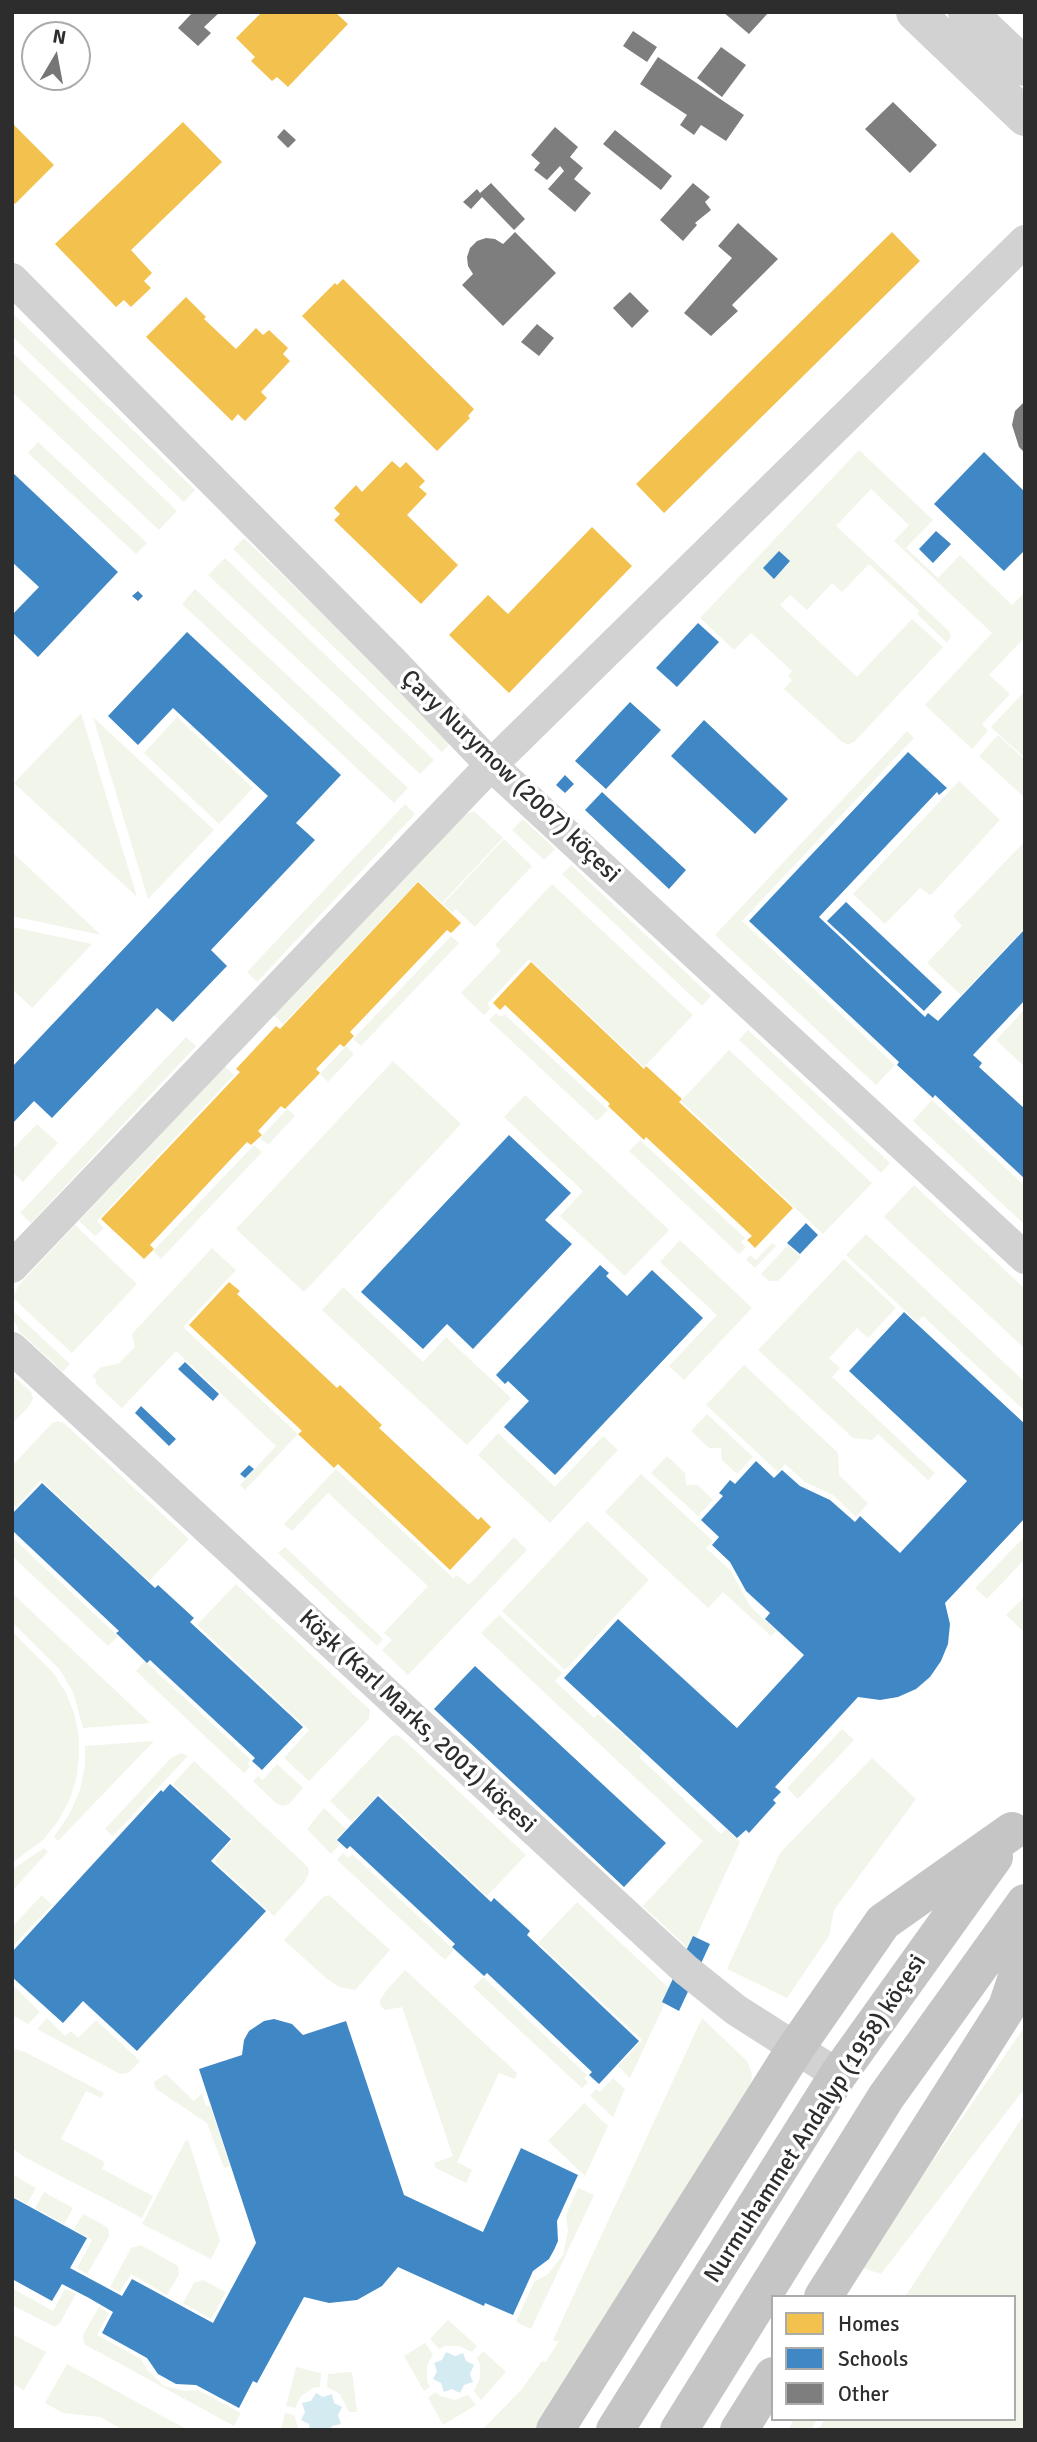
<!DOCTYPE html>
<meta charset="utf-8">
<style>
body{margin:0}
#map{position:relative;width:1037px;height:2442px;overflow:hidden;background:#fff;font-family:Signika,sans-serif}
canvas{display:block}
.frame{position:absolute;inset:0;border:14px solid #2d2d2d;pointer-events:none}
.legend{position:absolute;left:771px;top:2295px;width:245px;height:126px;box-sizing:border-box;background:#fff;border:2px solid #ababab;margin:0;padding:9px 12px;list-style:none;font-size:21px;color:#2d2d2d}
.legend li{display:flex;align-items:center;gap:14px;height:35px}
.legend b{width:35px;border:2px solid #ababab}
.north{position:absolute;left:21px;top:21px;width:70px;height:70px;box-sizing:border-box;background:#fff;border:2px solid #ababab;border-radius:50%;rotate:10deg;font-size:19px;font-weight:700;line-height:28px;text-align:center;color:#2d2d2d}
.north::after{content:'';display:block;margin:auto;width:24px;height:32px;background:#767676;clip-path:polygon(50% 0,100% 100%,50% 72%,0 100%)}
</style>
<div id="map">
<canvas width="1037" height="2442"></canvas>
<div class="frame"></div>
<ul class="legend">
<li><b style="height:19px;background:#f2c14e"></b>Homes</li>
<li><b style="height:19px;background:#3f88c5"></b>Schools</li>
<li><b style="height:19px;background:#7e7e7e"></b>Other</li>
</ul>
<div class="north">N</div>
</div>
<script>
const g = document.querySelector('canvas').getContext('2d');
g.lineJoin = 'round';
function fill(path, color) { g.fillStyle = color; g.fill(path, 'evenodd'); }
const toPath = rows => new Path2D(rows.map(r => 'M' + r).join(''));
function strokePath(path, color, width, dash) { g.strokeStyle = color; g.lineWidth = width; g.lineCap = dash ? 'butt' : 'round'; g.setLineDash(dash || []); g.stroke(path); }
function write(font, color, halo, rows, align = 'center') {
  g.font = font + ' Signika,sans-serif'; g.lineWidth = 7; g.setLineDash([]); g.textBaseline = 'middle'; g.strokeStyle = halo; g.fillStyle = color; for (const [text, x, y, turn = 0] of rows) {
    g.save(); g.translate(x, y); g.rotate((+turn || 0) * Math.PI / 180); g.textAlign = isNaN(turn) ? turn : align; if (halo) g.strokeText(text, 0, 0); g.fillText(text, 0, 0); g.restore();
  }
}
const green = toPath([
 [12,313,195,490,184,502,12,336],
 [12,352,177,511,159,530,12,392],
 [38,442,147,543,136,554,28,453],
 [859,450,933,520,906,548,938,578,960,555,1012,605,1025,592,1025,637,989,675,1010,694,982,724,988,731,972,749,925,705,992,633,894,541,909,525,871,489,836,526,949,631,951,636,947,643,917,614,919,611,869,564,842,592,832,583,807,610,790,595,780,605,857,677,912,619,943,647,855,741,848,745,841,741,784,689,792,680,788,676,792,671,751,633,734,650,700,618],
 [244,538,453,740,442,752,233,549],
 [225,558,434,760,420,774,208,575],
 [195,589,408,788,394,803,182,604],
 [1025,691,1025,758,991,727],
 [81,713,137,897,14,783],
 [93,717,214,830,148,899],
 [177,717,253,788,219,824,144,753],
 [907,731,914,738,742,921,895,1065,876,1085,715,935],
 [998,735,1025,760,1025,798,979,756],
 [959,781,1000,820,933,893,930,895,920,888,885,924,853,894],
 [405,804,415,814,257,982,247,972],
 [474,811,503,838,442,903,418,881,283,1024,273,1014,462,816],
 [523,819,555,849,544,860,512,830],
 [504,839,532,866,475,927,456,909,452,913,443,904],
 [1024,842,1025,927,961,995,927,963,962,926,954,917,955,914],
 [12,852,101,935,12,916],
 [571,865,711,996,702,1006,562,874],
 [552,884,693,1015,644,1067,529,959,487,1004,491,1008,484,1015,461,993,501,951,495,945],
 [12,927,92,944,32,1008,12,989],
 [451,936,459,943,361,1046,353,1039],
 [1025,1009,1025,1067,996,1040],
 [496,1013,501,1017,504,1014,608,1110,597,1121,489,1020],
 [748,1030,890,1163,881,1173,739,1040],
 [186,1037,196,1046,31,1223,20,1213],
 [346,1046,354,1054,328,1082,320,1074],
 [729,1050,872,1183,823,1234,681,1101],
 [393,1061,461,1124,304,1292,236,1229],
 [225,1066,234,1075,97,1221,104,1228,95,1236,79,1221],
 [525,1095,669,1230,625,1276,560,1216,583,1191,504,1117],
 [932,1100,1025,1186,1025,1225,913,1121],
 [287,1109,295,1116,268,1145,260,1138],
 [37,1124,58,1143,23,1182,12,1172,12,1150],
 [640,1140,745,1238,741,1242,746,1247,739,1254,629,1151],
 [254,1145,262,1152,161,1259,153,1251],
 [914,1185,1025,1289,1025,1349,884,1217],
 [75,1225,137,1284,72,1353,13,1298,18,1286],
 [866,1234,1025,1382,1025,1411,923,1316,917,1322,846,1255],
 [680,1240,752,1308,684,1380,669,1366,717,1315,660,1262],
 [772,1243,776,1246,755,1268,746,1260,750,1255,756,1260],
 [788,1245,801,1257,778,1281,769,1281,761,1274],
 [212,1248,236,1270,183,1327,298,1434,245,1490,240,1485,276,1446,176,1351,122,1408,95,1383,97,1380,92,1376,101,1367,118,1364,135,1347,132,1334],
 [844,1259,896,1308,868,1338,857,1328,829,1358,840,1368,832,1377,935,1473,928,1480,878,1434,872,1440,853,1438,758,1350],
 [343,1287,423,1362,446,1337,511,1398,467,1445,322,1310],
 [12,1310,70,1364,63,1372,20,1332,14,1321],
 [744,1365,838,1453,839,1475,868,1503,856,1517,833,1495,805,1482,785,1464,778,1472,706,1405],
 [12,1375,31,1392,33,1398,30,1405,12,1424],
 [707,1414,753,1457,737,1474,722,1460,721,1448,709,1448,691,1431],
 [58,1421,64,1423,189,1539,149,1581,41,1480,16,1507,12,1504,12,1466,52,1423],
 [498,1433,555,1487,603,1436,618,1450,550,1523,478,1455],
 [667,1456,685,1473,686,1485,698,1485,713,1500,698,1516,651,1473],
 [336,1469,453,1578,457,1575,469,1585,514,1537,527,1550,408,1675,382,1650,392,1640,384,1633,428,1586,328,1493,292,1531,284,1524],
 [641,1474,713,1541,706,1548,731,1571,750,1606,776,1631,771,1636,723,1592,708,1608,605,1512],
 [587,1521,649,1580,565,1670,502,1611],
 [1025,1536,1025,1559,987,1599,975,1588],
 [14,1539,118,1636,108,1646,12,1556],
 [285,1547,383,1639,377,1646,278,1553],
 [236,1584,370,1710,369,1719,309,1781,284,1758,309,1730,197,1625],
 [12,1593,150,1723,83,1728,73,1692,60,1670,12,1622],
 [1025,1596,1025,1633,1006,1615],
 [499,1615,562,1673,555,1681,594,1718,598,1714,614,1729,616,1728,642,1753,639,1757,721,1834,726,1829,740,1842,690,1950,643,1906,703,1841,481,1633],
 [12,1631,54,1674,66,1693,74,1713,79,1736,79,1758,76,1780,69,1801,58,1821,44,1839,12,1863],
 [145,1661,251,1760,247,1764,250,1767,244,1773,136,1671],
 [842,1729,854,1740,798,1799,787,1788],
 [396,1735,401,1737,526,1855,487,1896,379,1794,352,1822,330,1801,391,1737],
 [154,1741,58,1841,54,1837,70,1813,80,1790,85,1765,85,1746],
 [181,1753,188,1756,113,1836,105,1829,171,1758],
 [872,1758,916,1799,834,1910,829,1936,787,1998,727,1969,780,1853],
 [194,1761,308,1867,309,1873,304,1883,274,1916,214,1861,233,1839,173,1784],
 [277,1764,303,1788,289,1804,283,1806,277,1804,253,1781,258,1776,263,1780],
 [324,1808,346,1829,336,1839,340,1844,331,1854,307,1829],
 [44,1848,48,1852,12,1891,12,1870],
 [343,1853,348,1858,352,1854,454,1950,445,1960,337,1860],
 [42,1895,52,1905,12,1947,12,1927],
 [329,1895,390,1950,355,1990,339,1987,327,1979,284,1940,323,1897],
 [577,1902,671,1990,630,2078,618,2066,642,2040,538,1943],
 [405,1970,517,2073,515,2079,499,2073,457,2162,472,2170,466,2183,436,2168,434,2163,453,2156,402,2007,385,2010,380,2005,380,2000,386,1991],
 [483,1977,587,2075,584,2078,588,2082,582,2088,473,1987],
 [12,1984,40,2012,28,2024,12,2015],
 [47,2018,65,2036,71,2031,78,2038,96,2020,140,2061,128,2073,120,2074,37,2029],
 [702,2018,747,2061,752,2074,751,2083,534,2430,482,2430,522,2389,542,2361,546,2362,558,2342,553,2340],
 [1025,2026,1025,2088,881,2274,860,2267],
 [12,2048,25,2052,104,2093,101,2098,86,2091,61,2139,105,2162,102,2169,153,2196,142,2218,26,2158,12,2148],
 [166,2074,194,2101,202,2093,206,2106,210,2105,230,2166,224,2168,207,2123,156,2089,154,2082],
 [613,2078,625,2089,613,2117,590,2096,596,2089,600,2092],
 [584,2103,608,2126,585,2176,548,2141],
 [1025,2113,1025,2430,818,2430,825,2419,1014,2419,1014,2297,905,2297],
 [186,2140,189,2142,220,2241,211,2259,142,2224],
 [12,2174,36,2188,27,2204,12,2195],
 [578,2188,594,2195,531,2329,516,2322,534,2282,548,2274,563,2255,568,2230,566,2215],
 [44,2192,73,2208,64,2224,35,2208],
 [83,2214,107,2227,109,2231,109,2236,87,2274,77,2268,92,2240,74,2229],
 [141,2245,178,2266,179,2274,167,2295,131,2274,120,2292,110,2287,131,2248],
 [203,2280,226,2292,211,2319,183,2303,194,2283],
 [12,2288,53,2311,65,2289,76,2294,60,2323,55,2327,12,2305],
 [99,2307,109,2313,97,2335,141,2359,147,2370,164,2386,186,2391,198,2390,241,2413,234,2426,84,2344,83,2335],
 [448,2320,477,2346,472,2352,459,2346,445,2346,439,2349,430,2339],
 [12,2334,46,2352,24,2390,12,2383],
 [425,2343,433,2354,427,2366,427,2380,430,2387,424,2391,404,2356],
 [483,2351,506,2372,481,2400,474,2391,480,2378,480,2364,477,2358],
 [67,2364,188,2430,124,2430,100,2417,63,2413,45,2403],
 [296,2367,321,2373,320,2387,313,2388,301,2396,295,2408,286,2406],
 [352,2372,357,2412,349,2412,340,2394,327,2387,328,2374],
 [435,2392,441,2396,455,2400,468,2395,476,2405,443,2425,428,2398],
 [285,2413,294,2415,299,2430,281,2430],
 [794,2419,817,2419,811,2430,788,2430]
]);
const water = toPath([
 [446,2352,455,2356,463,2353,466,2361,474,2365,470,2374,473,2382,464,2385,460,2393,452,2389,444,2392,441,2383,433,2379,437,2371,434,2363,442,2360],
 [316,2393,323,2397,332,2394,334,2403,342,2407,338,2415,341,2424,332,2426,330,2430,310,2430,309,2424,301,2420,305,2412,302,2403,311,2401]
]);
const homes = toPath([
 [262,12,335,12,348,24,288,87,277,77,272,81,251,61,255,57,236,38],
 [183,122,222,162,131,250,152,273,144,281,151,288,131,307,124,300,116,307,55,244],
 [12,123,54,165,15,204,12,201],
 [892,232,920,261,664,513,636,484],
 [343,279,474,409,468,416,470,418,437,451,302,316,335,283,337,285],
 [186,297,206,317,204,319,236,349,256,328,263,335,269,330,288,348,283,354,290,361,261,392,267,398,245,421,238,414,232,421,146,337],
 [392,461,400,468,406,462,425,481,419,487,427,494,407,515,458,565,421,604,334,520,340,514,334,508,356,485,362,492],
 [592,527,632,566,509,693,449,635,488,595,508,614],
 [418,882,461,923,451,933,447,930,350,1032,354,1036,344,1047,340,1044,316,1069,320,1073,285,1109,281,1106,258,1131,262,1135,251,1145,247,1142,150,1245,154,1249,144,1259,101,1219,240,1072,236,1069,276,1026,280,1029],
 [531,962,644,1069,646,1066,682,1099,679,1102,793,1208,755,1248,747,1240,752,1236,646,1137,644,1140,608,1106,610,1104,505,1005,500,1010,493,1003],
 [229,1282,240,1291,237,1294,337,1388,340,1385,382,1425,379,1428,478,1520,481,1517,491,1527,450,1570,338,1464,334,1468,298,1434,302,1431,189,1325]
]);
const schools = toPath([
 [984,452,1025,492,1025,550,1004,571,934,504],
 [12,472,118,572,38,657,12,632,12,615,39,587,12,562],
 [936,531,951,544,933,563,919,549],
 [779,551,790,561,774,579,763,568],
 [138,591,143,596,138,601,132,596],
 [698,623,719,642,677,687,656,668],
 [187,632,341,775,296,823,315,840,211,950,227,966,173,1022,157,1008,52,1118,34,1101,12,1124,12,1067,268,796,173,708,138,745,108,716],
 [630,702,661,730,606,789,575,761],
 [704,720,788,799,755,834,671,756],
 [908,752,947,788,939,795,937,792,819,917,925,1017,928,1013,938,1021,1025,929,1025,1000,973,1055,982,1063,979,1067,1025,1109,1025,1179,935,1095,933,1098,897,1065,899,1062,749,921],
 [565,775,574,784,565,793,556,785],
 [602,792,686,870,669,889,585,810],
 [846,902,942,992,924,1011,827,921],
 [509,1135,571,1193,545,1220,572,1244,473,1349,447,1324,423,1349,361,1292],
 [806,1223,818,1235,800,1254,787,1243],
 [600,1265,609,1273,606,1276,627,1296,652,1270,703,1318,555,1475,504,1427,529,1401,508,1381,505,1384,496,1375],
 [904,1312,1025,1424,1025,1518,945,1603,950,1624,948,1644,941,1661,930,1677,916,1689,898,1697,880,1700,858,1697,775,1787,781,1792,773,1800,776,1803,749,1833,746,1830,737,1838,564,1678,618,1619,737,1728,804,1655,765,1619,770,1613,746,1591,730,1562,712,1545,719,1537,701,1520,723,1496,719,1493,730,1480,735,1484,756,1461,774,1478,782,1470,800,1486,830,1500,855,1522,860,1516,900,1553,967,1481,849,1371],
 [185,1362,219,1394,213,1401,178,1369],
 [141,1406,176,1439,169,1446,135,1413],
 [249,1465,254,1469,245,1478,240,1474],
 [42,1483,155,1588,158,1585,194,1618,190,1622,303,1727,262,1770,252,1761,255,1758,150,1660,147,1663,116,1633,119,1631,14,1532,12,1534,12,1514],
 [475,1666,666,1843,624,1887,434,1709],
 [170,1784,231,1839,211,1861,266,1911,137,2051,83,2001,63,2023,12,1977,12,1952,161,1790,163,1792],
 [378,1796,491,1902,494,1898,530,1931,527,1935,639,2041,599,2084,589,2075,592,2072,487,1973,484,1976,452,1947,455,1944,350,1846,347,1849,337,1840],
 [693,1936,710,1944,679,2011,662,2002],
 [274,2019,292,2024,303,2035,346,2021,404,2195,483,2232,521,2148,578,2175,557,2221,558,2241,554,2250,549,2259,533,2271,513,2315,485,2303,484,2306,398,2267,382,2286,357,2300,329,2303,304,2297,257,2383,253,2381,239,2408,196,2385,176,2384,158,2374,147,2358,102,2333,113,2312,89,2298,62,2284,52,2301,12,2279,12,2197,87,2238,70,2268,122,2296,132,2279,213,2323,256,2243,199,2069,242,2055,244,2040,249,2031,264,2021]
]);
const building = toPath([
 [193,12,220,12,204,27,211,33,198,46,178,28],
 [723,12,769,12,749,34],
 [633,31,657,47,647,62,623,46],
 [721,47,746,65,722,97,697,78],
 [658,57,744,115,726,141,701,125,694,135,680,125,687,115,640,84],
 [893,102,937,145,910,173,865,129],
 [555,127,578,147,570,157,583,168,574,179,591,193,575,212,548,189,564,171,560,166,547,180,534,170,540,163,531,155],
 [284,129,296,140,288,148,277,137],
 [615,130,672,176,661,190,603,144],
 [491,183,525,219,514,230,482,197,471,209,463,202,477,189,480,193],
 [693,183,710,197,705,202,711,210,695,223,697,225,683,241,660,220],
 [738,223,778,259,732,305,738,311,711,336,684,313,732,258,718,246],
 [515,232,556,273,503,326,462,285,473,274,468,266,467,257,470,248,477,241,486,238,495,239,503,244],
 [630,292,649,311,632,328,613,308],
 [537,324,554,338,539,356,521,342],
 [1025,401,1025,453,1019,447,1012,425,1015,411]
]);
const minor = toPath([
 [12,279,392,661,491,765,1025,1258],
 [12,1267,491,765,1025,241],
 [12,1348,686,1970,736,2010,838,2075]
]);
const tertiary = toPath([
 [915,12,1025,117],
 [967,12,1025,67]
]);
const primary = toPath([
 [823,2297,1007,2007,1025,1953],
 [555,2430,795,2049,883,1922,1012,1831],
 [615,2430,838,2075,994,1857],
 [679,2430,886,2097,1025,1903],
 [739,2430,773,2376]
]);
const streetNames = [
 ["Çary Nurymow (2007) köçesi",510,777,44],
 ["Köşk (Karl Marks, 2001) köçesi",417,1722,43],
 ["Nurmuhammet Andalyp (1958) köçesi",816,2119,-57]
];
fill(green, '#f1f5ea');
fill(water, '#d5ebf2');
fill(homes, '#f2c14e');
fill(schools, '#3f88c5');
fill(building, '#7e7e7e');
strokePath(minor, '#d2d2d2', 32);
strokePath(tertiary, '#d2d2d2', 38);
strokePath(primary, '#c5c5c5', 38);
write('24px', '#2d2d2d', '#fff', streetNames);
</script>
